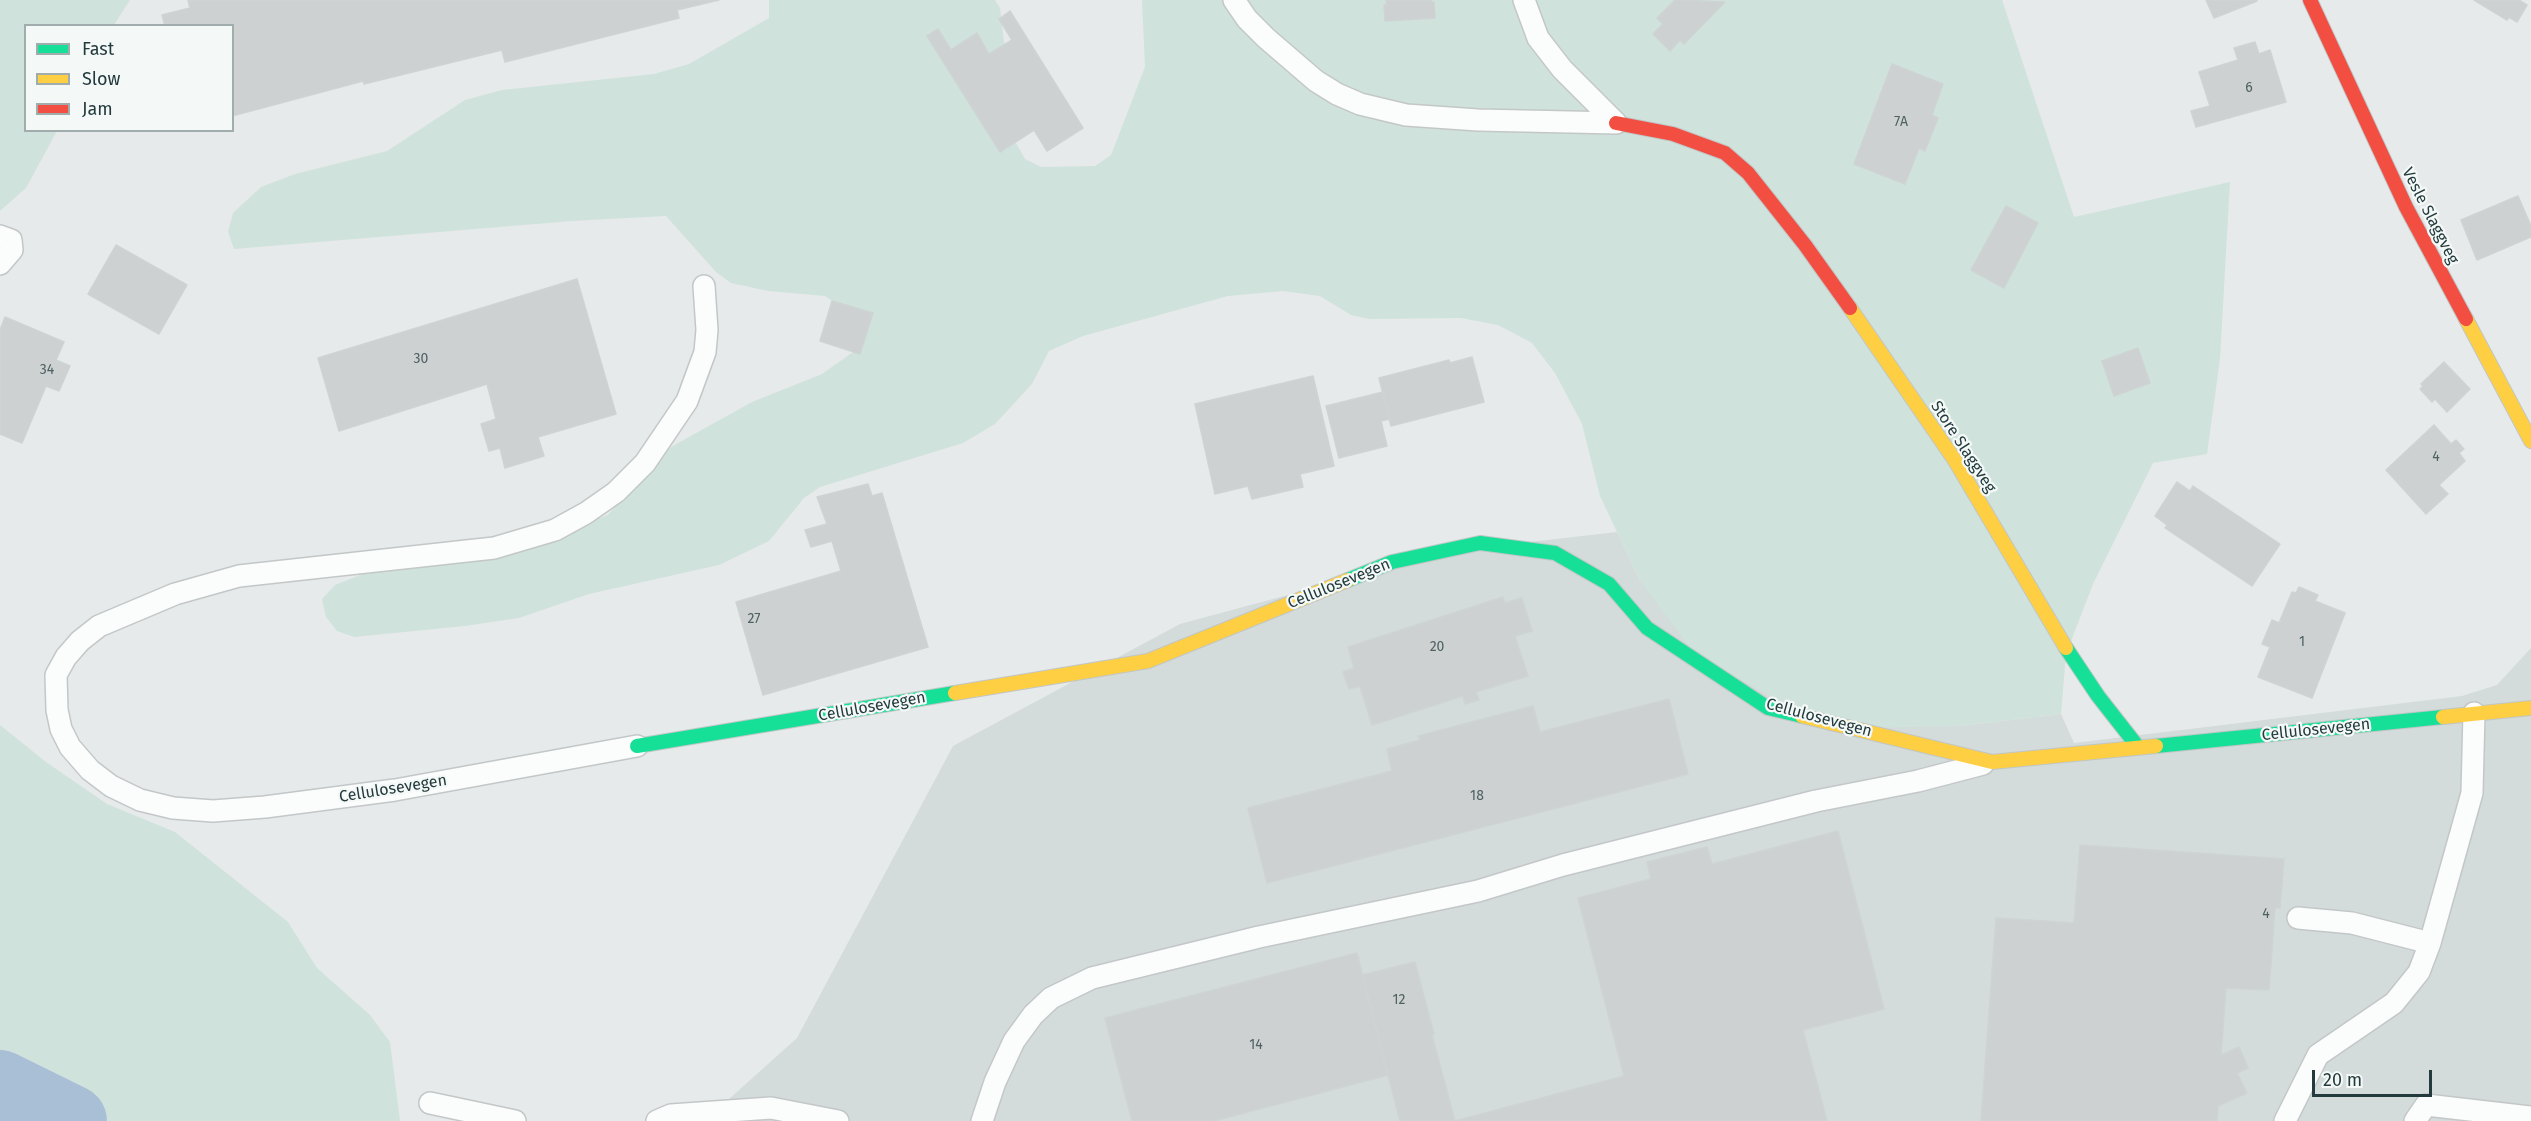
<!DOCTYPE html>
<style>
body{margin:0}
#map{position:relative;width:2531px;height:1121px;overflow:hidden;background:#e6eaea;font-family:"Fira Sans",sans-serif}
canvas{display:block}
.legend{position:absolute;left:24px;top:24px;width:210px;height:108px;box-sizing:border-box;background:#f4f9f8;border:2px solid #a1adad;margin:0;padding:8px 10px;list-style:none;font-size:18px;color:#243b3d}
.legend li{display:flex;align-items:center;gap:12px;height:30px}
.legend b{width:30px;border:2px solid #a1adad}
.scale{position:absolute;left:2312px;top:1070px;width:120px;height:27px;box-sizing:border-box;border:3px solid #243b3d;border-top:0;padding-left:8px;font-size:18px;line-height:21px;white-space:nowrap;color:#243b3d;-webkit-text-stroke:4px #f4f9f8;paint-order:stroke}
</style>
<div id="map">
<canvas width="2531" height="1121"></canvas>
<ul class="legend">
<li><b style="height:8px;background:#16e098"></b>Fast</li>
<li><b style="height:8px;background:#ffcf43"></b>Slow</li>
<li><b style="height:8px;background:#f24e42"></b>Jam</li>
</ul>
<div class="scale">20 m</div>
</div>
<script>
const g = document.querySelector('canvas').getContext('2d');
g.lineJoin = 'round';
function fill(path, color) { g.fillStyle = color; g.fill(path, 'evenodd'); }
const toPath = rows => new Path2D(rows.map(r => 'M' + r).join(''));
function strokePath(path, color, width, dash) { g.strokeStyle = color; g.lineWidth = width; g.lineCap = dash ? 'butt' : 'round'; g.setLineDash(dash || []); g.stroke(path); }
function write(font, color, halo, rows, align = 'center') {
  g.font = font + ' "Fira Sans",sans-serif'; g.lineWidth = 4.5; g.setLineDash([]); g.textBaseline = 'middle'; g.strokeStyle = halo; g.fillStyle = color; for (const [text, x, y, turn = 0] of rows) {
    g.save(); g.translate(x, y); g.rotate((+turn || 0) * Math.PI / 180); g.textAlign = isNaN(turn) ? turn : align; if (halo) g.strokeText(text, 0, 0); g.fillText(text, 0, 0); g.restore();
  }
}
const built = toPath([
 [1617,532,1640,581,1961,726,2061,714,2074,743,2462,696,2497,685,2531,648,2531,1121,677,1121,729,1099,797,1038,953,746,1180,624,1451,551]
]);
const green = toPath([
 [0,0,130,0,114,25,26,26,26,130,57,131,26,188,0,211],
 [769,0,995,0,1000,8,1016,143,1025,159,1041,167,1095,166,1111,155,1145,67,1142,0,2002,0,2074,217,2230,182,2220,359,2207,454,2153,463,2093,584,2066,654,2061,714,1961,726,1869,728,1814,719,1697,657,1640,581,1600,496,1582,424,1555,373,1532,343,1498,325,1461,318,1369,319,1351,315,1320,296,1283,291,1228,296,1083,336,1049,351,1032,384,995,424,963,443,820,487,804,498,769,541,719,565,589,594,519,618,465,626,354,637,337,631,326,617,322,599,335,585,388,564,573,528,608,515,644,473,671,447,752,402,822,374,853,352,855,316,825,296,768,291,731,283,716,272,666,216,572,221,234,249,228,232,233,213,261,187,295,174,387,151,465,100,502,90,654,74,689,64,769,18],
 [0,725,46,762,107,804,175,832,288,922,317,968,370,1015,390,1042,400,1121,0,1121]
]);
const river = toPath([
 [0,1086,71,1121]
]);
const building = toPath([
 [188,0,719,0,677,10,679,18,505,62,502,50,364,84,363,81,232,116,232,26,165,26,162,15,190,8,188,0],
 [1386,0,1431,0,1431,2,1434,2,1435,18,1385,21,1384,5,1387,5,1386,0],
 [1675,0,1725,2,1684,44,1680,40,1670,51,1653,34,1663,24,1657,18,1675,0],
 [2206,0,2257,0,2257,1,2214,18,2206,0],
 [2474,0,2519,0,2527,5,2517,22,2509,17,2507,20,2474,0],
 [1010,11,1083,128,1047,151,1034,130,1000,152,927,36,938,29,951,50,977,33,989,54,1012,40,999,19,1010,11],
 [2255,42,2259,54,2270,50,2286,102,2196,127,2191,111,2210,106,2199,72,2238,60,2234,48,2255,42],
 [1892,64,1943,84,1932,115,1938,118,1925,151,1919,148,1905,184,1854,164,1892,64],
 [2518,196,2531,226,2531,237,2477,260,2461,220,2518,196],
 [2006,206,2038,223,2004,288,1971,270,2006,206],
 [116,245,187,285,159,334,88,294,116,245],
 [577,279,616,414,538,437,544,456,505,468,500,448,489,451,481,424,496,419,487,384,339,431,318,358,577,279],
 [832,301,873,313,860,354,820,341,832,301],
 [5,317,64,342,56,360,70,366,59,391,46,386,22,443,0,434,0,330,5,317],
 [2138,348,2150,383,2114,396,2102,361,2138,348],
 [1472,357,1484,402,1391,426,1379,378,1449,360,1450,363,1472,357],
 [2444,362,2470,389,2447,412,2435,399,2432,402,2420,389,2423,386,2421,384,2444,362],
 [1313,376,1334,466,1300,474,1303,487,1252,499,1248,486,1215,494,1195,404,1313,376],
 [1383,392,1390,419,1381,421,1387,446,1339,458,1326,406,1383,392],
 [2434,425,2451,444,2456,440,2464,449,2459,453,2465,461,2439,485,2448,494,2426,514,2386,470,2434,425],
 [2177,482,2190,491,2193,486,2280,544,2252,586,2165,528,2167,525,2155,516,2177,482],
 [868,484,872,496,882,493,928,647,763,695,736,602,841,571,832,541,811,547,805,530,827,524,817,497,868,484],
 [2299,587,2318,595,2315,601,2345,613,2312,698,2258,677,2270,647,2262,644,2272,620,2279,623,2292,592,2296,593,2299,587],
 [1503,597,1505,603,1522,598,1532,631,1515,636,1528,676,1476,692,1479,700,1465,704,1463,696,1372,725,1360,686,1349,689,1343,672,1354,668,1348,647,1503,597],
 [1669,699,1688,774,1267,883,1248,808,1392,771,1387,749,1420,740,1418,736,1533,706,1540,732,1669,699],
 [1838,831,1884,1009,1803,1030,1827,1121,1455,1121,1624,1076,1578,898,1651,879,1647,862,1707,847,1712,864,1838,831],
 [2080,845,2284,859,2280,908,2275,908,2269,990,2226,988,2221,1055,2239,1047,2248,1068,2237,1073,2247,1093,2218,1106,2217,1121,1981,1121,1996,918,2074,923,2080,845],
 [1357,953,1388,1075,1214,1121,1132,1121,1105,1018,1357,953],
 [1415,962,1434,1034,1432,1035,1455,1121,1400,1121,1362,975,1415,962]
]);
const lane = toPath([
 [1234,0,1247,19,1266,38,1316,81,1337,94,1360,104,1406,115,1478,120,1616,123],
 [1524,0,1538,38,1562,69,1616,123],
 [0,236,11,240,12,250,0,264],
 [637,746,395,790,265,807,213,811,173,808,140,800,111,786,90,770,70,747,61,729,57,710,56,675,66,657,80,641,99,626,175,594,239,576,494,548,555,530,586,513,616,492,645,463,687,401,705,352,707,330,704,286],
 [2298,918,2352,923,2430,943],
 [430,1103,515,1121],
 [657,1121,671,1115,771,1108,838,1121],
 [982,1121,995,1082,1014,1041,1033,1015,1051,998,1092,978,1259,937,1478,891,1563,865,1816,801,1918,781,1983,764],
 [2285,1121,2318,1055,2394,1003,2419,972,2430,943,2472,793,2474,713],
 [2415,1121,2426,1105,2531,1117]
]);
const fast = toPath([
 [1348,580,1392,562,1480,543,1555,553,1609,584,1647,628,1768,708,1802,716],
 [2066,648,2098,696,2138,747],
 [637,746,955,693],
 [2156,746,2443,717]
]);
const slow = toPath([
 [1850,308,1954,459,2066,648],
 [2466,319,2531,441],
 [955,693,1148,661,1348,580],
 [1802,716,1992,762,2156,746],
 [2443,717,2531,708]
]);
const jam = toPath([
 [2310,0,2406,207,2466,319],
 [1616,123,1673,134,1725,153,1748,173,1805,245,1850,308]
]);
const numberNames = [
 ["6",2249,88],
 ["7A",1901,122],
 ["30",421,359],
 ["34",47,370],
 ["4",2436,457],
 ["27",754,619],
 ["1",2302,642],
 ["20",1437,647],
 ["18",1477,796],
 ["4",2266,914],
 ["12",1399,1000],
 ["14",1256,1045]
];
const streetNames = [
 ["Vesle Slaggveg",2430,216,63],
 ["Store Slaggveg",1963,447,57],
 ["Cellulosevegen",1339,584,-22],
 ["Cellulosevegen",872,707,-10],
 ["Cellulosevegen",1819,718,15],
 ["Cellulosevegen",2316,730,-6],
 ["Cellulosevegen",393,789,-9]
];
fill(built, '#d4dbdb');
fill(green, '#d0e2dc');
strokePath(river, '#a9bfd6', 72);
fill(building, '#cdd1d1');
strokePath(building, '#ced3d3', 1.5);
strokePath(lane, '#c3c7c7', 24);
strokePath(fast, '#c0c6c6', 16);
strokePath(slow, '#c0c6c6', 16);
strokePath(jam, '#c0c6c6', 16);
strokePath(lane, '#fbfcfc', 21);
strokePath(fast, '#16e098', 14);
strokePath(slow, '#ffcf43', 14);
strokePath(jam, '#f24e42', 14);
write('14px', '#4f6163', null, numberNames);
write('16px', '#243b3d', '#f4f9f8', streetNames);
</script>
